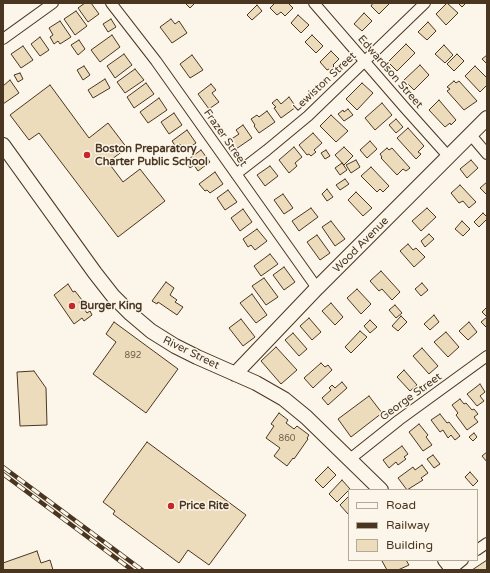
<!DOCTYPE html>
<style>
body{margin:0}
#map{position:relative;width:490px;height:573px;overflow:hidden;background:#fbf6e9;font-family:"Varela Round",sans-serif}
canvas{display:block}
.frame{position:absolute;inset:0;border:4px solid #4a3520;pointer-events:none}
.legend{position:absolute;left:348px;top:489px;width:130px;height:72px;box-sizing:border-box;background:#fbf6e9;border:1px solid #b4a999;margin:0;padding:5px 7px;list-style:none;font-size:12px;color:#4a3520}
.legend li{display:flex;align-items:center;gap:8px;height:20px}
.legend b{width:20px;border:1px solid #b4a999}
</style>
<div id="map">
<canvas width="490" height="573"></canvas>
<div class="frame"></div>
<ul class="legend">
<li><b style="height:5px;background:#fbf6e9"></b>Road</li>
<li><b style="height:5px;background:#4a3520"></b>Railway</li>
<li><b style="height:11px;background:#ecdcbc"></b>Building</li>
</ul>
</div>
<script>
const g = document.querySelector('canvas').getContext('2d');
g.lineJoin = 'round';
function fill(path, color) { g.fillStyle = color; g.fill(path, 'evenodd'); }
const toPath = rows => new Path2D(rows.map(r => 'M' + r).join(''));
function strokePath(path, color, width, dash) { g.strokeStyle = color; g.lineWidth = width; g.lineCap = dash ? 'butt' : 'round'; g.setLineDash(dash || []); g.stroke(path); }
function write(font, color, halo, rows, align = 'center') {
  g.font = font + ' "Varela Round",sans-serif'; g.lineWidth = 3; g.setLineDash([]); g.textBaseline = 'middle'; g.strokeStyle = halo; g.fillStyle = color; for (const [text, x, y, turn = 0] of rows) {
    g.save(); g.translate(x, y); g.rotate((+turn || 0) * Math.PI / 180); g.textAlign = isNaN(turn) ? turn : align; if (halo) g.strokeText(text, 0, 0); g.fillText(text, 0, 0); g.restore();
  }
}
const building = toPath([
 [85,3,91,3,99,14,88,22,78,8,85,3],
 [186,3,195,3,190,8,186,4,186,3],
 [275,3,288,3,293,8,285,16,281,12,277,15,270,8,275,3],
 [373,3,390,3,379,14,371,6,373,3],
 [447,3,458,13,446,25,436,14,447,3],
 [458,3,466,3,462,7,458,3],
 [257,5,262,11,252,20,247,15,257,5],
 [76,11,87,26,75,35,64,19,76,11],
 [364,13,372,21,362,31,354,24,364,13],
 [298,15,309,25,301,33,291,23,298,15],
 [111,19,116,27,108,32,103,24,111,19],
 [171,19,175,24,179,21,187,33,172,43,160,27,171,19],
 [60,21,71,37,60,44,58,41,54,44,50,37,53,35,49,28,60,21],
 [428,22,436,31,427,40,418,32,428,22],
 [112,35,120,47,100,62,91,50,112,35],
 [312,35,323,46,316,53,305,42,312,35],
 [40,37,49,50,40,56,31,44,40,37],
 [79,40,85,49,78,55,71,45,79,40],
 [406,44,415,53,397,71,388,62,406,44],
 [444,45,453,55,445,63,435,54,444,45],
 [23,46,33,60,21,68,11,54,23,46],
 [331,51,339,59,333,65,334,66,330,70,329,69,327,70,320,62,331,51],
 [124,54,132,65,115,78,107,66,124,54],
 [457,54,464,61,454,71,447,64,457,54],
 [192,55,203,70,190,78,180,64,192,55],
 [487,55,487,64,482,59,487,55],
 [420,65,429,75,414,90,404,80,420,65],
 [84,66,90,75,83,80,77,70,84,66],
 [475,66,487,78,487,85,480,92,465,76,475,66],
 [135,69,144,80,125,93,117,82,135,69],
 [20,73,23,79,18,82,14,75,20,73],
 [105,79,110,88,93,98,88,90,105,79],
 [10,80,19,93,3,104,3,86,10,80],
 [454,81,456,83,459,81,477,101,464,110,447,91,450,89,447,87,454,81],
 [146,83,154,94,134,108,127,97,146,83],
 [362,83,373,93,357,110,346,99,362,83],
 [211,84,216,90,212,93,219,102,209,109,198,94,211,84],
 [50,85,89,138,108,123,127,148,108,162,123,182,140,169,165,201,118,237,39,133,29,140,10,115,50,85],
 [289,97,296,107,281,118,274,108,276,107,272,103,277,99,281,104,289,97],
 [159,98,167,110,148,123,140,112,159,98],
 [439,100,456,120,451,125,450,123,445,127,429,110,439,100],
 [382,103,392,115,375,130,365,118,382,103],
 [348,109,353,115,344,121,338,114,343,110,344,112,348,109],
 [267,111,275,122,259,133,254,126,255,125,251,119,257,115,259,117,267,111],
 [174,113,182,125,169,134,161,122,174,113],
 [331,115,348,131,336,142,320,126,331,115],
 [396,119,403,127,396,133,389,125,396,119],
 [243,125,252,138,236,149,230,140,239,134,236,130,243,125],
 [408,128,424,146,418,152,421,154,416,159,397,138,408,128],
 [187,130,196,143,184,151,180,144,176,147,172,141,187,130],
 [313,133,322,143,314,150,316,152,311,156,309,154,307,155,299,145,313,133],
 [370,141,377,149,367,158,360,150,370,141],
 [294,147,302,157,295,163,297,166,289,173,279,160,294,147],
 [344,147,353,156,344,165,335,155,344,147],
 [387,148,389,150,392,148,410,168,406,171,403,169,397,175,381,158,382,157,380,154,387,148],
 [201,150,210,162,198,171,194,165,190,168,186,161,201,150],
 [326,150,330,156,325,159,321,153,326,150],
 [356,160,360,167,351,173,346,165,356,160],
 [471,160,478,168,467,178,460,169,471,160],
 [342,163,347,170,340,175,335,168,342,163],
 [270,166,278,176,265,186,257,175,270,166],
 [371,167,389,186,383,192,380,189,377,192,361,176,371,167],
 [215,172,223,184,210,193,207,190,205,191,199,184,215,172],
 [345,179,349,184,340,190,336,185,345,179],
 [487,182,487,195,480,188,487,182],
 [460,185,476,202,469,208,463,201,459,203,451,193,460,185],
 [327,189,333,197,327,201,322,194,327,189],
 [228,190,237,202,225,210,217,198,228,190],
 [356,192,372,208,363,216,348,200,356,192],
 [283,194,293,208,284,214,274,200,283,194],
 [311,208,318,217,299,231,292,221,311,208],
 [427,208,436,217,421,231,412,221,427,208],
 [243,209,252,222,240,231,231,218,243,209],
 [483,213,487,217,487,219,479,227,474,222,483,213],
 [331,221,345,239,335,246,322,227,331,221],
 [462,221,470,229,463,236,455,229,462,221],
 [257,229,267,241,255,250,251,245,248,247,243,239,257,229],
 [429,234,434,239,425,247,421,241,429,234],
 [317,235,330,253,320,260,307,242,317,235],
 [408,244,413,250,416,248,425,257,414,267,400,251,408,244],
 [270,254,278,264,261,276,254,266,270,254],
 [284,267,295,282,284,290,273,275,284,267],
 [381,271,400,292,392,300,382,289,379,291,370,281,381,271],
 [264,278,278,297,266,305,252,286,264,278],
 [166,282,174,288,170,295,177,300,175,302,183,307,177,315,158,302,157,304,152,301,166,282],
 [422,283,428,290,421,296,415,289,422,283],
 [68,284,73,292,75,291,82,300,79,302,87,313,90,311,92,315,84,321,82,318,74,324,54,295,68,284],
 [357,289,371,304,361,314,347,298,357,289],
 [252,294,267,315,256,323,240,303,252,294],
 [331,303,343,317,335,325,322,311,331,303],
 [395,305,402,313,396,318,389,310,395,305],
 [487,307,487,328,481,322,487,317,482,312,487,307],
 [434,315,439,322,430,330,424,324,434,315],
 [401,316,407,322,398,331,392,326,401,316],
 [309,318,321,332,312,340,300,326,309,318],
 [241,319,255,337,243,346,229,328,241,319],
 [370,320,377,327,370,333,364,326,370,320],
 [114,322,178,369,146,413,93,374,116,342,106,334,114,322],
 [469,322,477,332,468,340,459,331,469,322],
 [360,331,367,337,351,353,345,347,360,331],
 [446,332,459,347,448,357,434,342,446,332],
 [293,333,307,349,299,356,285,340,293,333],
 [276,347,297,370,281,384,261,361,276,347],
 [422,348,438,366,429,374,413,356,422,348],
 [321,363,325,367,328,365,332,370,313,388,304,378,321,363],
 [404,370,417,385,410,391,397,377,404,370],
 [34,371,46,388,47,425,20,426,17,372,34,371],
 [342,382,347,388,328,405,322,398,331,390,329,388,332,385,335,388,342,382],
 [480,384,485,392,480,396,484,401,477,406,467,394,480,384],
 [369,396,382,413,351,437,338,419,369,396],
 [460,399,464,404,466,403,472,410,474,409,478,414,474,417,478,422,467,430,456,415,458,413,452,405,460,399],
 [279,413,288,420,286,423,294,429,297,426,309,435,307,438,308,439,294,459,293,458,287,466,274,456,280,448,266,438,274,426,271,424,279,413],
 [440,414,447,423,449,422,460,436,455,440,451,435,448,438,443,430,440,432,431,420,440,414],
 [419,424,428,435,426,437,432,445,423,451,409,432,419,424],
 [474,433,477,437,473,441,469,437,474,433],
 [147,442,246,515,209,565,188,550,179,563,113,514,115,511,103,502,147,442],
 [402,446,408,454,404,457,406,459,398,465,396,462,389,468,383,460,402,446],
 [487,452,487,462,482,456,487,452],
 [433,455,440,464,434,468,427,459,433,455],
 [422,465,428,473,421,478,423,480,407,490,398,478,413,467,415,470,422,465],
 [328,467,336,475,323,488,315,480,328,467],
 [470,472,478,481,473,486,465,477,470,472],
 [342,480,350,489,337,502,329,494,342,480],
 [349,496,349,513,348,514,340,505,349,496],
 [37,551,41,563,50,560,53,570,3,570,3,563,37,551],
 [384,560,406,560,409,565,398,570,387,570,382,561,384,560],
 [487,560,487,570,472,570,487,560]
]);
const minor = toPath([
 [111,3,156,61,317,288],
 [314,3,405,108,448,156],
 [3,39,53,3],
 [470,134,487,154],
 [236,174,267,150,308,116,425,3],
 [350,459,399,420,487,356],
 [477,550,487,543],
 [452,569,463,560]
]);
const secondary = toPath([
 [3,145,95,273,113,296,131,314,151,331,175,346,197,357,256,383,284,399,306,417,381,490],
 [235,374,317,288,487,118],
 [445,560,453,570]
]);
const rail = toPath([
 [3,467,142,570],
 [3,474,132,570]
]);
const markers = [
 [87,155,4,"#c62828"],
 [72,306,4,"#c62828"],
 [171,506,4,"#c62828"]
];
const numberNames = [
 ["892",133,356],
 ["860",287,439]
];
const streetNames = [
 ["Edwardson Street",390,72,49],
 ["Lewiston Street",325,82,-43],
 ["Frazer Street",225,138,55],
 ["Wood Avenue",361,245,-45],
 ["River Street",191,353,26],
 ["George Street",411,397,-36]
];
const poiNames = [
 ["Boston Preparatory",95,149],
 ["Charter Public School",95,162],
 ["Burger King",80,306],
 ["Price Rite",179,506]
];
fill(building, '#ecdcbc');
strokePath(building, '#4a3520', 1);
strokePath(minor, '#4a3520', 12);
strokePath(secondary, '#4a3520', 16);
strokePath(minor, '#fbf6e9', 10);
strokePath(secondary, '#fbf6e9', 14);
strokePath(rail, '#4a3520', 4.5);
strokePath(rail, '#fbf6e9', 3, [9]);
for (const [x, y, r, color] of markers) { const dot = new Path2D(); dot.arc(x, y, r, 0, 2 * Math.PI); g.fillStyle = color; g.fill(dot); strokePath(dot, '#fbf6e9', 1.5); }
write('9px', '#725f47', null, numberNames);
write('11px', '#4a3520', '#fbf6e9', streetNames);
write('bold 11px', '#4a3520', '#fbf6e9', poiNames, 'left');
</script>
